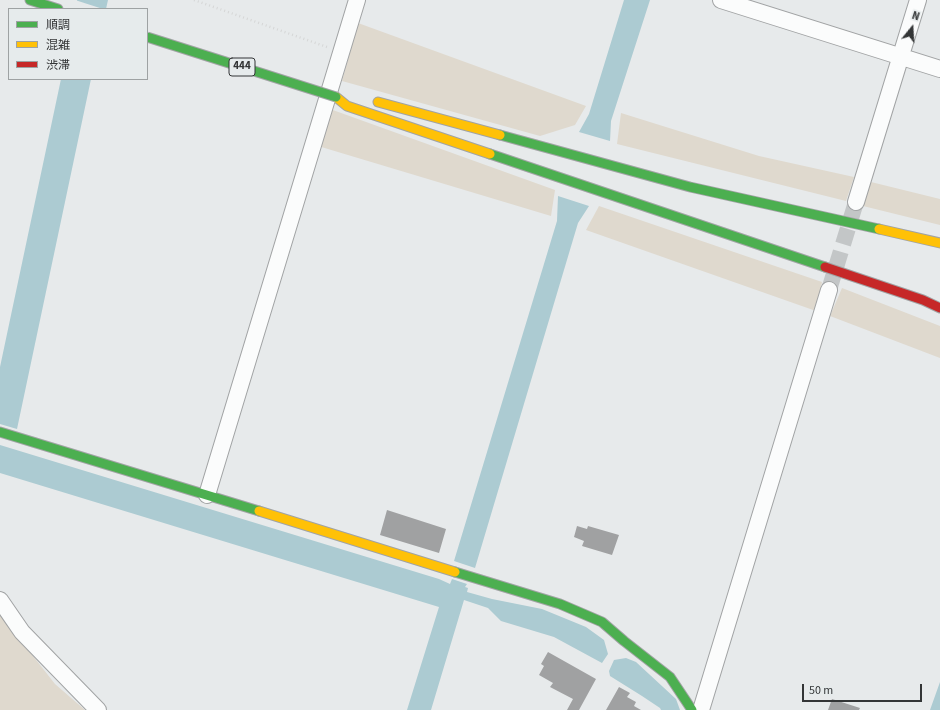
<!DOCTYPE html>
<meta charset="utf-8">
<style>
body{margin:0}
#map{position:relative;width:940px;height:710px;overflow:hidden;background:#e7eaeb;font-family:"Source Sans 3","Noto Sans JP",sans-serif}
canvas{display:block}
.legend{position:absolute;left:8px;top:8px;width:140px;height:72px;box-sizing:border-box;background:#e6ebec;border:1px solid #9ea2a3;margin:0;padding:5px 7px;list-style:none;font-size:12px;color:#333536}
.legend li{display:flex;align-items:center;gap:8px;height:20px}
.legend b{width:20px;border:1px solid #9ea2a3}
.north{position:absolute;left:892px;top:8px;width:40px;height:40px;-webkit-text-stroke:3px #e6ebec;paint-order:stroke;rotate:18deg;font-size:11px;font-weight:700;line-height:16px;text-align:center;color:#333536}
.north::after{content:'';display:block;margin:auto;width:14px;height:18px;background:#333536;clip-path:polygon(50% 0,100% 100%,50% 72%,0 100%)}
.scale{position:absolute;left:802px;top:684px;width:120px;height:18px;box-sizing:border-box;border:2px solid #333536;border-top:0;padding-left:5px;font-size:12px;line-height:14px;white-space:nowrap;color:#333536;-webkit-text-stroke:3px #e6ebec;paint-order:stroke}
</style>
<div id="map">
<canvas width="940" height="710"></canvas>
<ul class="legend">
<li><b style="height:5px;background:#4caf50"></b>順調</li>
<li><b style="height:5px;background:#ffc107"></b>混雑</li>
<li><b style="height:5px;background:#c62828"></b>渋滞</li>
</ul>
<div class="north">N</div>
<div class="scale">50 m</div>
</div>
<script>
const g = document.querySelector('canvas').getContext('2d');
g.lineJoin = 'round';
function fill(path, color) { g.fillStyle = color; g.fill(path, 'evenodd'); }
const toPath = rows => new Path2D(rows.map(r => 'M' + r).join(''));
function strokePath(path, color, width, dash) { g.strokeStyle = color; g.lineWidth = width; g.lineCap = dash ? 'butt' : 'round'; g.setLineDash(dash || []); g.stroke(path); }
function write(font, color, halo, rows, align = 'center') {
  g.font = font + ' "Source Sans 3",sans-serif'; g.lineWidth = 4; g.setLineDash([]); g.textBaseline = 'middle'; g.strokeStyle = halo; g.fillStyle = color; for (const [text, x, y, turn = 0] of rows) {
    g.save(); g.translate(x, y); g.rotate((+turn || 0) * Math.PI / 180); g.textAlign = isNaN(turn) ? turn : align; if (halo) g.strokeText(text, 0, 0); g.fillText(text, 0, 0); g.restore();
  }
}
const green = toPath([
 [358,23,586,106,575,125,540,136,342,81],
 [330,109,555,190,551,216,318,146],
 [621,113,759,156,854,177,846,201,617,144],
 [871,182,940,199,940,225,863,206],
 [599,206,822,282,816,311,586,230],
 [842,288,940,326,940,358,830,316],
 [0,614,55,684,85,710,0,710]
]);
const water = toPath([
 [77,0,108,0,106,9,76,9],
 [624,0,650,0,611,121,610,141,579,132,589,114],
 [61,79,91,79,17,429,0,424,0,367],
 [558,196,589,206,578,223,475,568,454,561,557,221],
 [0,445,439,579,450,584,452,579,467,584,465,587,468,588,467,592,492,599,542,609,586,627,604,640,608,654,602,663,554,637,501,621,488,608,464,600,431,710,407,710,439,607,0,473],
 [626,658,636,662,676,699,680,710,661,710,660,708,642,696,610,676,609,671,614,660],
 [940,682,940,710,930,710]
]);
const pier = toPath([
 [75,0,103,9,74,9]
]);
const building = toPath([
 [387,510,446,529,439,553,380,535],
 [577,526,587,529,588,526,619,535,612,555,582,546,584,541,574,537],
 [548,652,596,679,579,710,567,710,573,699,550,687,553,683,539,675,544,666,541,664],
 [619,687,630,693,627,697,636,702,634,706,641,710,606,710],
 [832,699,860,708,859,710,828,710]
]);
const streetTunnel = toPath([
 [829,290,856,202]
]);
const path = toPath([
 [194,0,327,47]
]);
const street = toPath([
 [721,0,940,69],
 [856,202,918,0],
 [207,495,357,0],
 [0,600,22,632,98,710],
 [701,710,829,290]
]);
const fast = toPath([
 [30,0,58,9],
 [500,135,690,187,879,229],
 [490,154,825,267],
 [0,432,259,511],
 [455,572,560,604,602,622,624,641,670,677,692,710]
]);
const slow = toPath([
 [336,97,347,106,490,154],
 [378,102,500,135],
 [879,229,940,243],
 [259,511,455,572]
]);
const jam = toPath([
 [825,267,923,300,940,308]
]);
const fastBridge = toPath([
 [147,37,336,97]
]);
const shields = [
 [242,67,26]
];
const shieldNames = [
 ["444",242,67]
];
fill(green, '#dfd9ce');
fill(water, '#accbd2');
fill(pier, '#e7eaeb');
fill(building, '#a0a1a2');
strokePath(streetTunnel, '#c3c6c7', 16, [16, 8]);
strokePath(street, '#a1a3a4', 18);
strokePath(fast, '#a1a3a4', 11);
strokePath(slow, '#a1a3a4', 11);
strokePath(jam, '#a1a3a4', 11);
strokePath(path, '#d5d6d6', 2.5, [1, 3]);
strokePath(street, '#fbfcfc', 16);
strokePath(fast, '#4caf50', 9);
strokePath(slow, '#ffc107', 9);
strokePath(jam, '#c62828', 9);
strokePath(fastBridge, '#a1a3a4', 11, []);
strokePath(fastBridge, '#4caf50', 9);
for (const [x, y, w] of shields) { const box = new Path2D(); box.roundRect(x - w / 2, y - 9, w, 18, 3); g.fillStyle = '#e6ebec'; g.fill(box); strokePath(box, '#333536', 1); }
write('bold 11px', '#333536', null, shieldNames);
</script>
